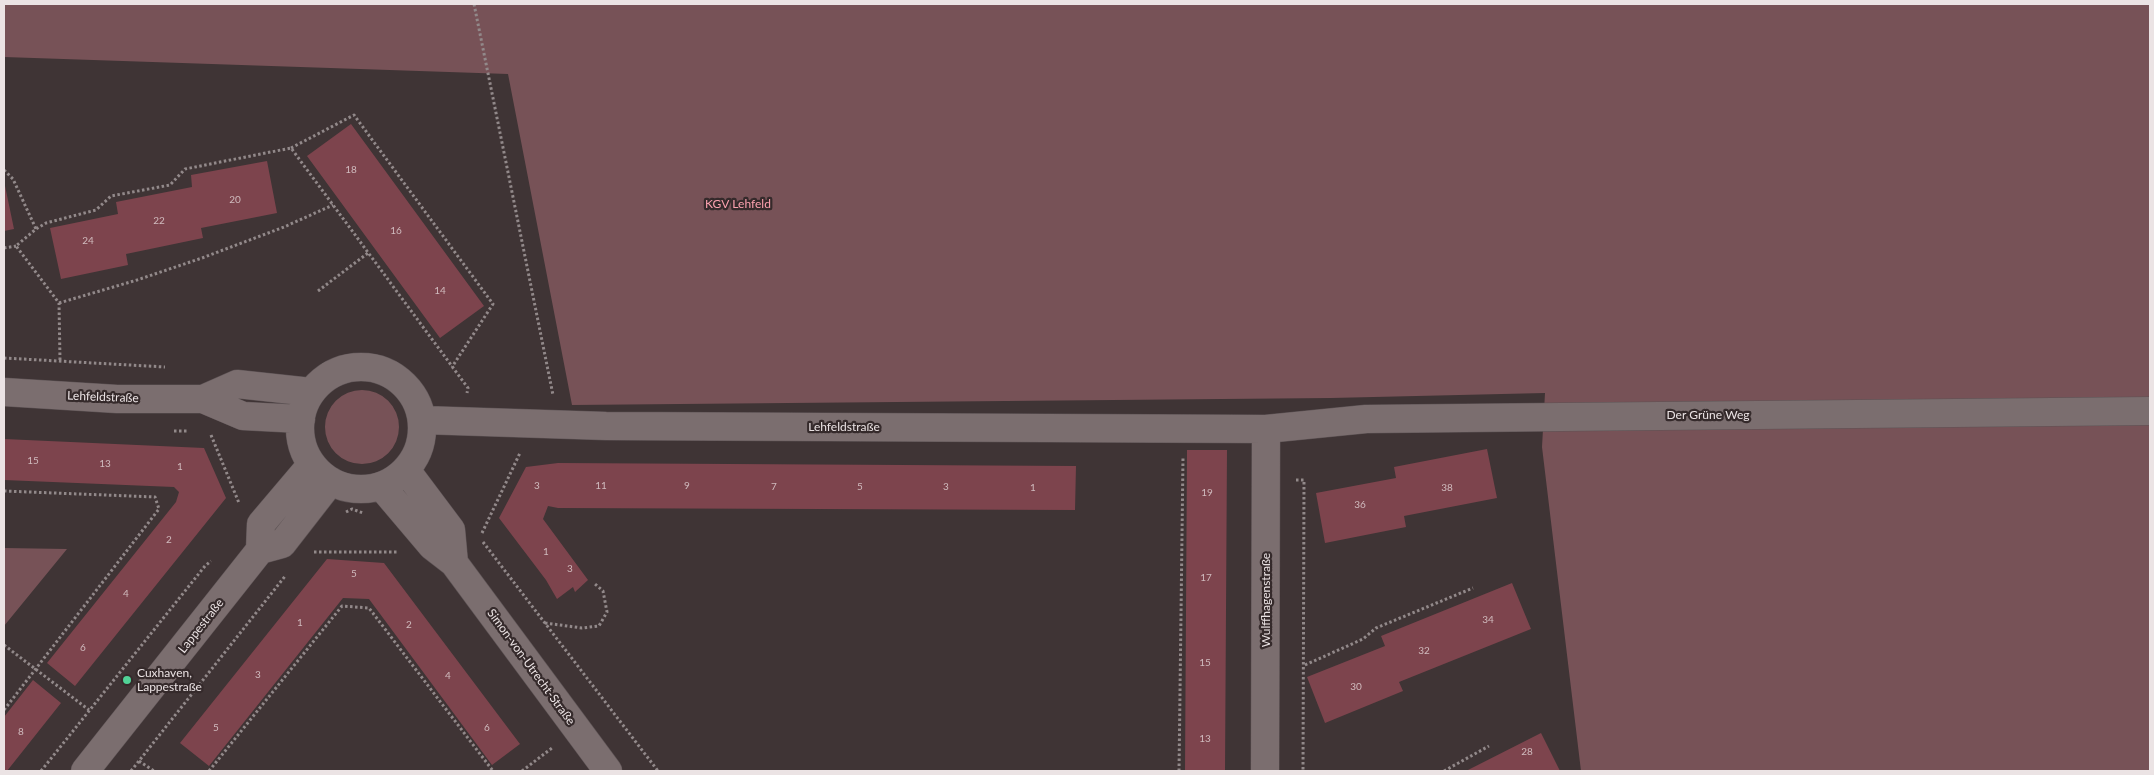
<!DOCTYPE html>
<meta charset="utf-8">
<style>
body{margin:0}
#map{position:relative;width:2154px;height:775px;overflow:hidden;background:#3f3435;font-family:Lato,sans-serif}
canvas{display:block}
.frame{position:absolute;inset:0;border:5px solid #ebe3e4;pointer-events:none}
</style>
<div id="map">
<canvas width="2154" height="775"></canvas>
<div class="frame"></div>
</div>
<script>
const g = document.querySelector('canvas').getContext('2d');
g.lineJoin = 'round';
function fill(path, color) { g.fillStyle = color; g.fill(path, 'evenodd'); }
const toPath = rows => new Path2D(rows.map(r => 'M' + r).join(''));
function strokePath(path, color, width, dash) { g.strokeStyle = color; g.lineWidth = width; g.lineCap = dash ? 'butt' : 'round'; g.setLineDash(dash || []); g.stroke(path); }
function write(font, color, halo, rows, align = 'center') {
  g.font = font + ' Lato,sans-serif'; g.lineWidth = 4.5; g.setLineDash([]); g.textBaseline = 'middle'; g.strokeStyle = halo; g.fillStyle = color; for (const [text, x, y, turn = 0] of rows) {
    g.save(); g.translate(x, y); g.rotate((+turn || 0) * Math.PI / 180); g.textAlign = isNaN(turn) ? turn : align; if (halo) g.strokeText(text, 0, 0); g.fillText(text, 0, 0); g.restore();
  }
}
const green = toPath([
 [4,4,2150,4,2150,771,1581,771,1542,447,1545,393,1331,398,572,405,508,74,4,57],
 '325 427a37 37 0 1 1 74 0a37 37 0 1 1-74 0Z',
 [4,548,67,549,4,626]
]);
const building = toPath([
 [351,124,484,306,440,338,307,156],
 [267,161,277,213,201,228,203,238,126,254,128,265,61,279,50,228,118,214,116,202,192,187,191,175],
 [4,181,14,229,4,231],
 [4,439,204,448,226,498,75,686,47,663,176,502,179,492,174,487,4,480],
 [1487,449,1497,498,1404,516,1406,527,1325,543,1316,493,1396,478,1394,467],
 [1187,450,1227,450,1225,771,1185,771],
 [558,463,1076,466,1075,510,558,508,548,506,543,519,588,580,575,592,573,587,557,599,546,580,499,518,526,467],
 [327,559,384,563,520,744,492,765,369,599,343,598,209,766,180,743],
 [1512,583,1531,629,1399,682,1403,691,1325,723,1307,677,1385,646,1381,636],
 [33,680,61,703,7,771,4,771,4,717],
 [1541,733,1560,771,1466,771]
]);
const path = toPath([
 [474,4,553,395],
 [291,148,354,115,493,304,452,367],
 [4,170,13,179,36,229],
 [4,248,16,246],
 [318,291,368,253],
 [59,303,137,280,202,258,284,227,333,205],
 [4,358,165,367],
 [60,360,59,303,16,246,36,229,46,223,96,210,111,196,170,185,185,169,291,148,468,388,467,393],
 [323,365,338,360,359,357,373,358,393,366,408,376,420,390],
 [174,431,188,431],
 [211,435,239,503],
 [1296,480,1304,480,1303,771],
 [4,491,155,497,159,509,4,710],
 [346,512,352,509,363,513],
 [482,533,520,453],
 [483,542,658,771],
 [314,552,398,552],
 [545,623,582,628,599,626,607,612,603,591,595,584],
 [4,645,89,710],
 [1305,665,1363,639,1376,628,1473,588],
 [139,761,154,771],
 [41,771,205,566,211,561],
 [131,771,286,575],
 [209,771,342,606,369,608,493,771],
 [522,771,552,748],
 [1179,771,1183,457],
 [1444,771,1489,746]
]);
const minor = toPath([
 '300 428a61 61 0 1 1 122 0a61 61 0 1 1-122 0Z',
 [4,392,117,399,203,399,243,416,301,419],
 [203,399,237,384,311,392],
 [422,420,606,426,1266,429,1366,419,2150,411],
 [406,470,451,530,454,563],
 [382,487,432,546,454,563,608,771],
 [260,550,261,524,311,465],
 [85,771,260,550,282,544,331,481],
 [1265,771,1266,429]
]);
const markers = [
 [127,680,5,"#51d397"]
];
const numberNames = [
 ["18",351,170],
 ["20",235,200],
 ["22",159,221],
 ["16",396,231],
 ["24",88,241],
 ["14",440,291],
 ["15",33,461],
 ["13",105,464],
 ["1",180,467],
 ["3",537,486],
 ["11",601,486],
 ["9",687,486],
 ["7",774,487],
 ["5",860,487],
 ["3",946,487],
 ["1",1033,488],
 ["38",1447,488],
 ["19",1207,493],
 ["36",1360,505],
 ["2",169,540],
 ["1",546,552],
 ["3",570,569],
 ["5",354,574],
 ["17",1206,578],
 ["4",126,594],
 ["34",1488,620],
 ["1",300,623],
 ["2",409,625],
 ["6",83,648],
 ["32",1424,651],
 ["15",1205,663],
 ["3",258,675],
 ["4",448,676],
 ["30",1356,687],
 ["5",216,728],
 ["6",487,728],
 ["8",21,732],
 ["13",1205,739],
 ["28",1527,752]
];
const parkNames = [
 ["KGV Lehfeld",738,204]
];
const streetNames = [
 ["Lehfeldstraße",103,397,2],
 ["Der Grüne Weg",1708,415],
 ["Lehfeldstraße",844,427],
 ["Wulffhagenstraße",1266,600,-90],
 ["Lappestraße",201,626,-52],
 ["Simon-von-Utrecht-Straße",531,667,54]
];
const poiNames = [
 ["Cuxhaven,",137,673],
 ["Lappestraße",137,687]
];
fill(green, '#775257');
fill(building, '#7d444d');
strokePath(minor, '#5d5355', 29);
strokePath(path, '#92898a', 3, [2.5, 2.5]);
strokePath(minor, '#7b6e6f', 28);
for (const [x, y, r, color] of markers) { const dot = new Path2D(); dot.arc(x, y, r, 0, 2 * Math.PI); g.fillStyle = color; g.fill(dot); strokePath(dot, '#352a2b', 2); }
write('10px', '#d0bbbe', null, numberNames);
write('12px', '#fca1af', '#352a2b', parkNames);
write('12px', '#ebe3e4', '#352a2b', streetNames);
write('12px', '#ebe3e4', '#352a2b', poiNames, 'left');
</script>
